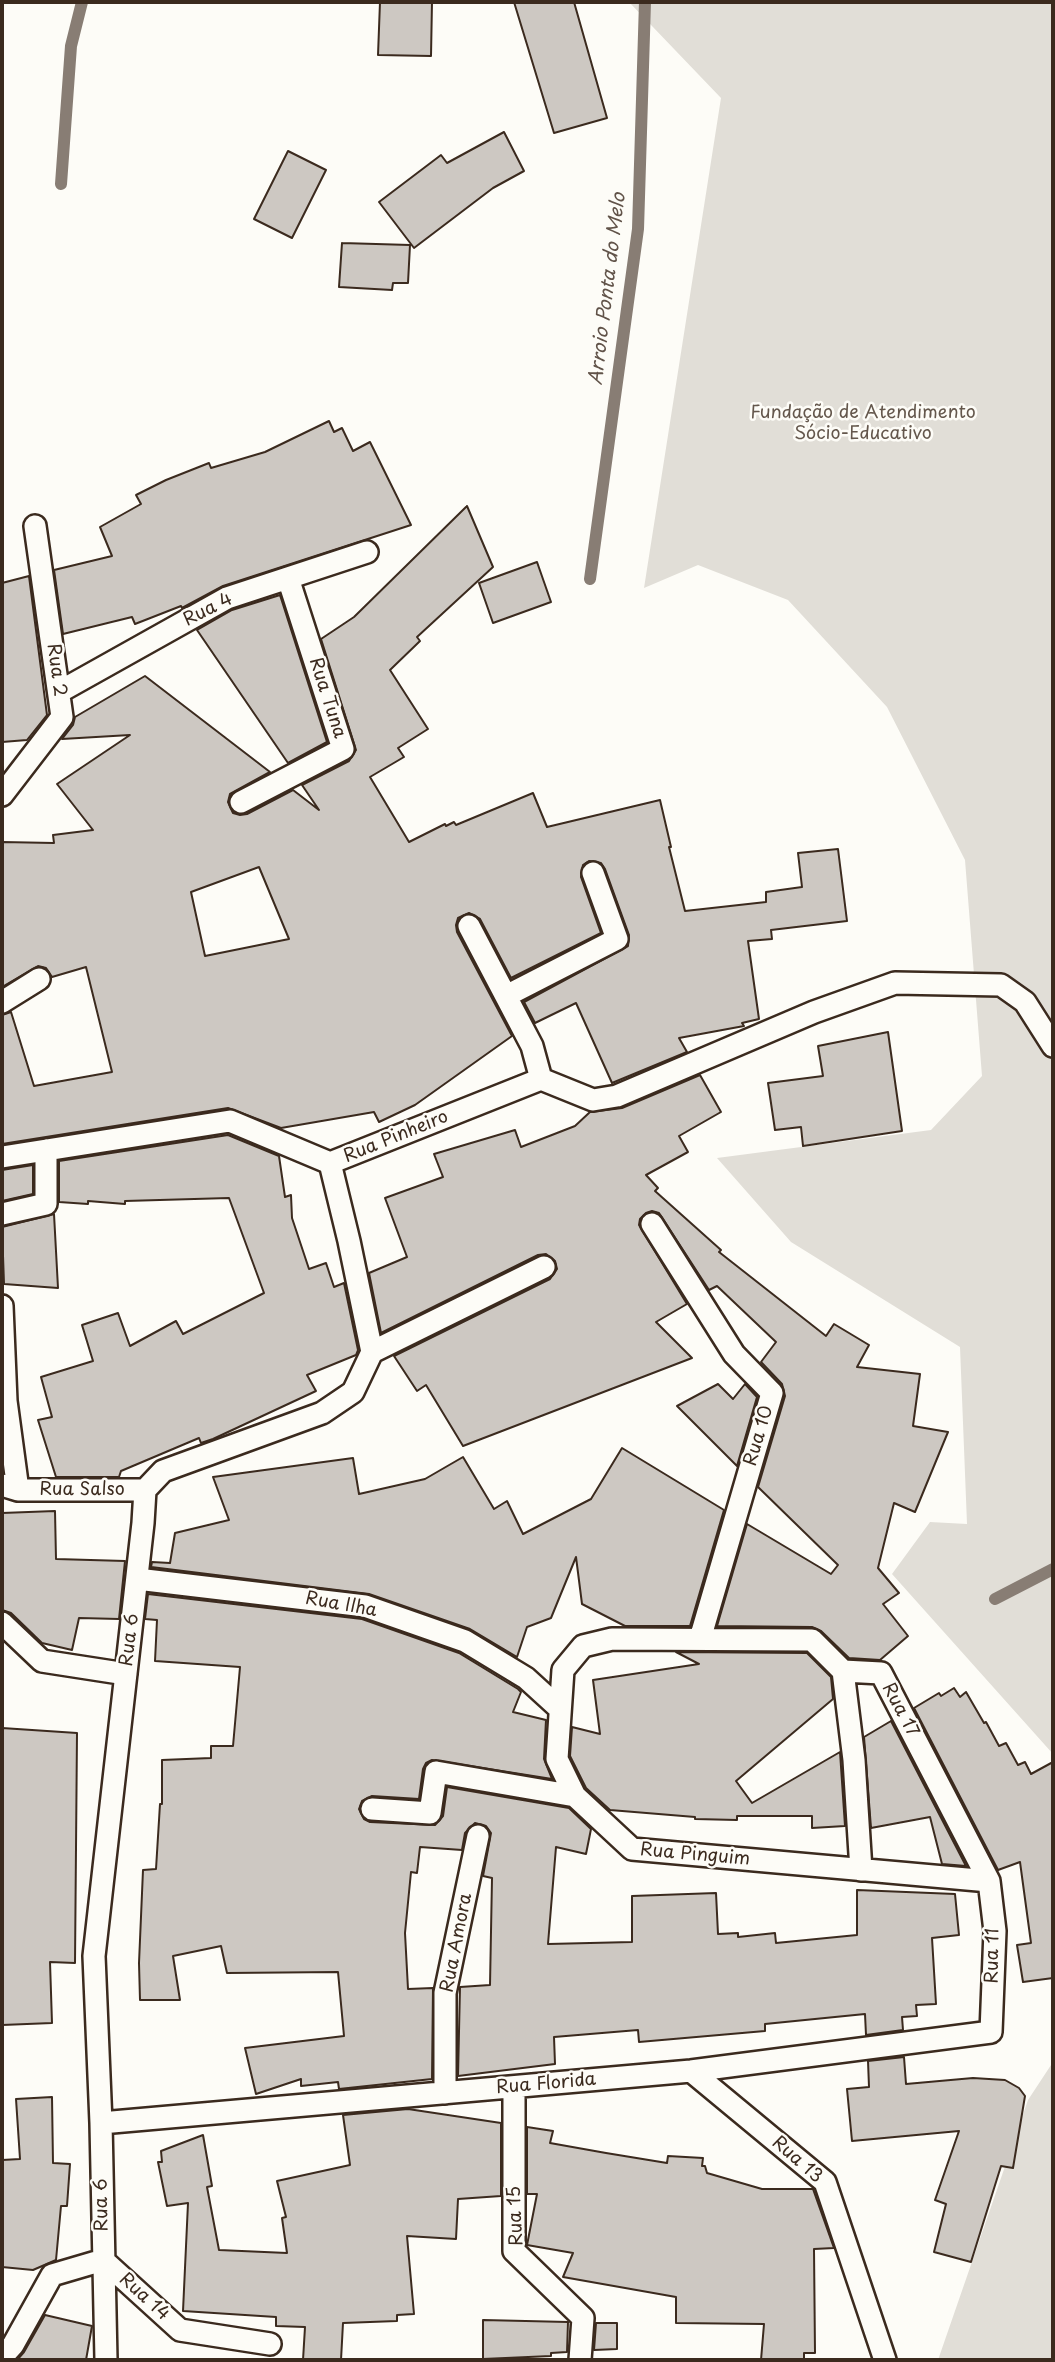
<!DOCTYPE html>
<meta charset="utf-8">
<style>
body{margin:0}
#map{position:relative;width:1055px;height:2362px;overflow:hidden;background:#fdfcf7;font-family:"Playpen Sans",sans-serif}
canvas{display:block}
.frame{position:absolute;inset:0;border:4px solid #3b2a1e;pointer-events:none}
</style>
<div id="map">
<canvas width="1055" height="2362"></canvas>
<div class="frame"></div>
</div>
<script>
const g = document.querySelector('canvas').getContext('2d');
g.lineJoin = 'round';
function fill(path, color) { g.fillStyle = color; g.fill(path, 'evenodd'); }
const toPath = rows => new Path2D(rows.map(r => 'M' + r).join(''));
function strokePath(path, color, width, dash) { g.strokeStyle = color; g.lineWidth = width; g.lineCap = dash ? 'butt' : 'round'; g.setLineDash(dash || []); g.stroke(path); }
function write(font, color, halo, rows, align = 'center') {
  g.font = font + ' "Playpen Sans",sans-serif'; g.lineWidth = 5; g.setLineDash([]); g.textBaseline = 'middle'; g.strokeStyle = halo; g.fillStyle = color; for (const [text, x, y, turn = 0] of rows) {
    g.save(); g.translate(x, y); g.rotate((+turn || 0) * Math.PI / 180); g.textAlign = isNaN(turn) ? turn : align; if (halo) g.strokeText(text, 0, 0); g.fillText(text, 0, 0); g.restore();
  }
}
const green = toPath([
 [629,2,1053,2,1053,1754,892,1574,930,1522,967,1524,960,1347,791,1242,717,1158,931,1130,982,1076,965,860,887,707,788,600,698,565,644,588,721,98],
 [1053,2062,1053,2360,938,2360,1028,2100]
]);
const stream = toPath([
 [61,184,71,46,82,2],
 [590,579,638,229,645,2],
 [995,1599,1053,1569]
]);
const building = toPath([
 [380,2,432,2,431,56,378,55,380,2],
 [514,2,574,2,607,118,554,133,514,2],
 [504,132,524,171,493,188,414,248,379,202,441,155,447,163,504,132],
 [288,151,326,170,292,238,254,219,288,151],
 [342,243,410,245,408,283,393,283,392,290,339,287,342,243],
 [329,421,334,432,342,428,353,451,370,442,411,525,223,586,182,608,181,606,135,624,132,617,63,634,54,570,112,556,100,527,141,504,136,495,166,480,209,463,211,468,265,452,329,421],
 [467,506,493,567,417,637,420,641,390,670,428,729,398,748,404,757,370,777,409,842,445,824,446,826,454,822,456,825,533,793,547,827,660,800,671,847,669,847,685,911,766,902,766,892,802,887,798,853,838,849,847,921,771,930,772,939,748,941,759,1019,742,1023,744,1026,679,1038,687,1052,612,1083,576,1003,535,1023,524,1002,628,946,629,935,605,869,601,863,589,861,583,865,581,877,601,933,511,978,480,919,469,913,458,918,456,925,457,932,512,1036,415,1105,379,1122,374,1112,281,1128,228,1108,2,1144,2,1015,11,1012,34,1086,112,1072,86,967,52,977,46,968,38,966,2,987,2,842,54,843,53,835,93,830,57,784,130,735,62,739,73,725,75,717,145,676,270,772,230,794,228,802,233,813,240,815,247,814,293,790,319,810,302,785,349,761,356,750,321,639,354,617,467,506],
 [259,867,289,939,205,956,191,892,259,867],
 [537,562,551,602,493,623,479,583,537,562],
 [29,576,47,715,27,740,2,742,2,583,29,576],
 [280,595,327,742,288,763,197,630,232,610,280,595],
 [888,1032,902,1131,803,1146,801,1127,775,1130,768,1083,823,1076,818,1046,888,1032],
 [700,1075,721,1112,679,1136,688,1152,646,1175,658,1188,655,1191,721,1250,719,1252,826,1336,834,1324,869,1345,857,1367,920,1374,913,1426,948,1432,915,1512,894,1503,878,1568,899,1593,883,1604,908,1636,880,1660,849,1658,821,1631,812,1627,717,1626,747,1524,831,1574,838,1565,758,1487,785,1396,782,1384,761,1362,776,1342,717,1286,709,1290,659,1213,652,1211,646,1213,640,1219,639,1225,687,1304,656,1322,692,1358,463,1446,426,1385,417,1391,394,1356,550,1279,557,1269,555,1261,546,1254,538,1255,381,1333,369,1273,407,1257,385,1198,443,1177,434,1154,515,1130,521,1147,575,1126,590,1112,622,1108,700,1075],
 [228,1135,279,1156,285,1197,291,1195,292,1218,309,1269,326,1263,334,1287,344,1283,358,1350,356,1355,307,1375,316,1391,213,1439,201,1443,199,1438,121,1471,119,1477,56,1477,38,1420,52,1417,41,1377,93,1361,82,1325,118,1313,130,1346,176,1321,183,1334,264,1293,229,1198,125,1201,125,1204,88,1201,88,1204,59,1202,59,1161,228,1135],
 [33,1165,33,1194,2,1201,2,1170,33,1165],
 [54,1214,58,1288,4,1284,2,1227,54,1214],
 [718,1384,733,1399,745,1384,757,1397,737,1466,677,1406,718,1384],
 [622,1448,724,1510,690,1626,625,1626,582,1604,576,1557,551,1618,527,1627,517,1657,470,1629,369,1594,151,1567,152,1562,170,1563,175,1533,229,1520,213,1477,353,1458,359,1494,425,1479,463,1457,494,1509,507,1501,523,1534,591,1499,622,1448],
 [55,1511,56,1559,125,1561,119,1619,79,1618,72,1650,42,1643,11,1613,2,1610,2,1513,55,1511],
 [148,1594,362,1619,459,1653,518,1689,521,1692,513,1712,546,1720,544,1759,552,1779,432,1760,426,1763,423,1769,419,1799,372,1796,362,1801,359,1809,364,1819,370,1822,435,1825,443,1816,447,1787,569,1808,591,1829,586,1854,556,1847,548,1944,632,1942,632,1896,716,1893,718,1934,738,1933,738,1937,775,1933,776,1943,857,1935,857,1890,955,1894,959,1935,932,1938,936,2004,916,2005,917,2016,902,2017,903,2030,866,2035,865,2014,765,2024,765,2031,639,2042,638,2030,554,2037,555,2064,458,2076,460,1987,490,1985,492,1878,483,1876,491,1833,486,1826,475,1823,465,1833,462,1850,420,1847,417,1873,411,1872,405,1933,408,1989,433,1988,432,2079,339,2089,338,2082,301,2086,301,2079,256,2094,245,2048,344,2036,338,1972,227,1973,221,1946,173,1956,180,2000,140,2000,139,1963,143,1870,156,1869,160,1804,162,1804,162,1760,211,1758,211,1746,233,1746,240,1667,155,1661,157,1620,145,1619,148,1594],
 [676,1652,807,1653,831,1677,833,1699,736,1781,752,1803,840,1752,845,1826,812,1828,812,1816,737,1816,737,1820,695,1819,695,1817,610,1810,586,1788,570,1756,572,1727,600,1734,593,1680,699,1664,676,1652],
 [954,1688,960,1697,966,1692,984,1723,986,1722,999,1746,1006,1743,1018,1765,1025,1762,1031,1774,1053,1762,1053,1978,1023,1982,1017,1945,1031,1943,1020,1862,998,1870,914,1708,939,1693,941,1696,954,1688],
 [891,1721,966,1866,942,1864,930,1817,871,1828,864,1737,891,1721],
 [2,1728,77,1733,75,1963,50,1962,52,2023,2,2025,2,1728],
 [904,2057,906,2084,973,2078,1005,2080,1019,2088,1025,2096,1013,2168,1001,2166,971,2262,934,2252,946,2204,935,2200,959,2131,852,2141,847,2089,869,2087,868,2061,904,2057],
 [52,2097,53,2163,70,2164,67,2206,61,2206,56,2260,33,2270,2,2267,2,2160,20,2159,16,2099,52,2097],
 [408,2109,501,2123,501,2196,458,2199,456,2239,407,2236,414,2314,397,2315,397,2321,343,2323,341,2360,303,2360,305,2327,276,2326,276,2317,183,2311,188,2203,167,2206,158,2162,162,2162,161,2151,203,2135,212,2186,207,2187,219,2250,287,2253,282,2218,286,2217,277,2181,350,2165,343,2115,408,2109],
 [527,2127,553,2131,550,2143,606,2153,667,2163,668,2156,703,2158,702,2166,705,2166,707,2173,762,2189,813,2189,834,2248,814,2249,815,2353,804,2353,804,2360,761,2360,764,2324,676,2323,676,2297,563,2277,573,2253,527,2245,537,2194,527,2194,527,2127],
 [45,2315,92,2326,86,2360,17,2360,24,2352,45,2315],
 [483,2320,568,2322,567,2352,551,2353,551,2356,483,2359,483,2320],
 [596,2323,617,2323,617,2349,594,2350,596,2323]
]);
const lane = toPath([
 [59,692,227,598,367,552],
 [2,795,62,717,35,526],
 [241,802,343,749,288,578],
 [469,926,532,1046,541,1079],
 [506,996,617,939,593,873],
 [2,1002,39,979],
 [541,1079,593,1100,617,1096,814,1012,895,983,1001,985,1025,1002,1053,1046],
 [2,1157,230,1121,330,1163,541,1079],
 [2,1214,46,1204,46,1150],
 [652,1224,734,1354,772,1393,700,1639],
 [2,1306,6,1401,18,1490],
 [372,1352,544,1267],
 [2,1485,18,1490,145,1490],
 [137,1579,365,1606,465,1641,526,1678,560,1709],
 [2,1623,42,1661,126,1674],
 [843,1671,854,1760,861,1870],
 [372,1809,430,1813,436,1772,575,1796],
 [691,2071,825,2182,885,2360],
 [514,2087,514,2251,583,2318,580,2360],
 [445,2093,445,1993,478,1836],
 [101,2123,691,2071,991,2032,995,1931,989,1881,881,1673,843,1671,812,1640,612,1639,583,1646,563,1670,557,1759,575,1796,632,1849,989,1881],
 [2,2357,13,2345,52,2275,103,2260,180,2330,270,2344],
 [106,2360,101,2123,94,1956,143,1523,145,1490,163,1471,322,1413,353,1392,372,1352,349,1241,330,1163]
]);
const parkNames = [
 ["Fundação de Atendimento",863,413],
 ["Sócio-Educativo",863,434]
];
const streetNames = [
 ["Rua 4",208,610,-27],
 ["Rua 2",56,670,82],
 ["Rua Tuna",327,698,72],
 ["Rua Pinheiro",396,1137,-22],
 ["Rua 10",759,1436,-74],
 ["Rua Salso",82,1490],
 ["Rua Ilha",341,1605,10],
 ["Rua 6",130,1640,-83],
 ["Rua 17",900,1710,62],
 ["Rua Pinguim",695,1855,5],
 ["Rua Amora",457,1943,-79],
 ["Rua 11",993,1956,-89],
 ["Rua Florida",546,2084,-5],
 ["Rua 13",797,2160,41],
 ["Rua 6",102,2205,-91],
 ["Rua 15",516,2216,-93],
 ["Rua 14",144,2297,42]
];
const waterNames = [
 ["Arroio Ponta do Melo",608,289,-83]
];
fill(green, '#e1ded7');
strokePath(stream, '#887d74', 12);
fill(building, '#cdc8c2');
strokePath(building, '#3b2a1e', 2);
strokePath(lane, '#3b2a1e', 26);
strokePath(lane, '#fdfcf7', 21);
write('18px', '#64574c', '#fdfcf7', parkNames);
write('18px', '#3b2a1e', '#fdfcf7', streetNames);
write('italic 19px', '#615349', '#fdfcf7', waterNames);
</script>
